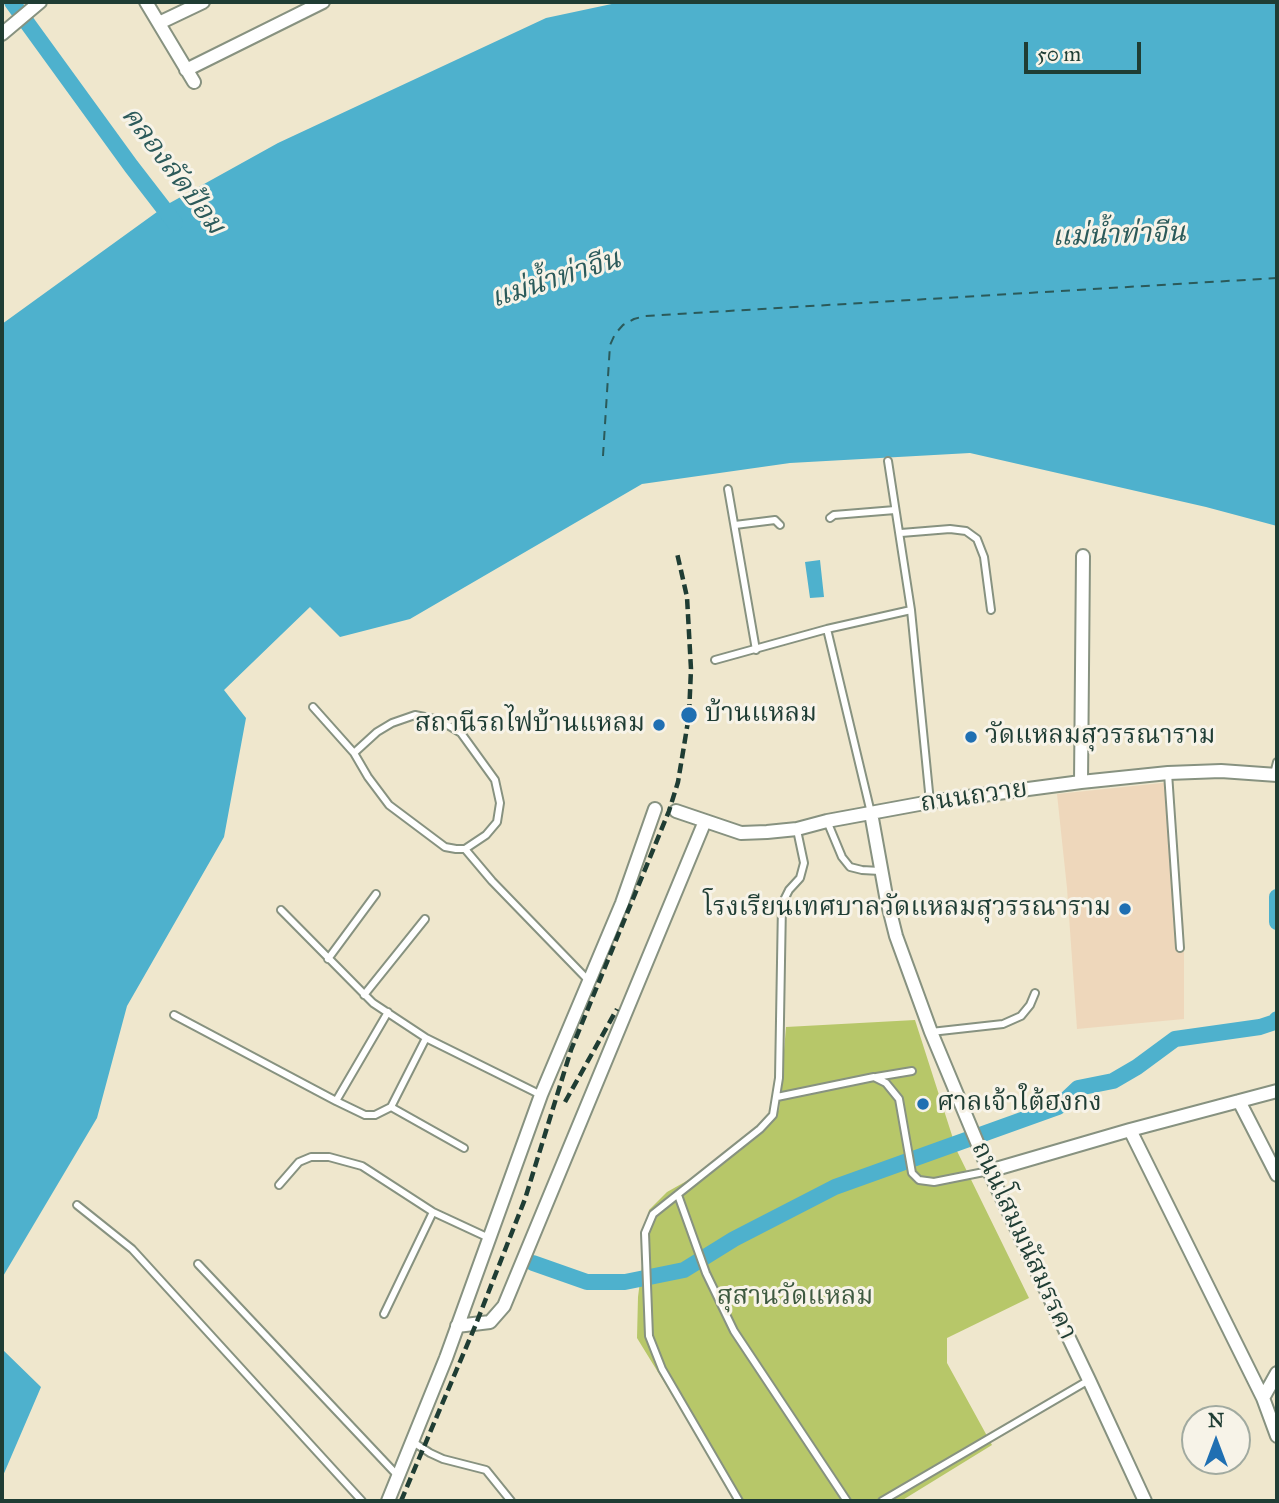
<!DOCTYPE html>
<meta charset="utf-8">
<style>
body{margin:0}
#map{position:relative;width:1279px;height:1503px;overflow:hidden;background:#efe7cd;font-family:"IM FELL Great Primer",serif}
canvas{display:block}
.frame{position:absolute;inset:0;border:4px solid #1f3d34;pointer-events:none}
.north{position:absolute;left:1181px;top:1405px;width:70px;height:70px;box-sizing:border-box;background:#f7f3e8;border:2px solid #a1aaa0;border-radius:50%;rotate:0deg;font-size:19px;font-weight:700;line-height:28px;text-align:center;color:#1f3d34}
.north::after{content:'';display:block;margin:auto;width:24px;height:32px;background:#1f6fb2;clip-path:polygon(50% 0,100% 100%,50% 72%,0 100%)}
.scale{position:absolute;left:1024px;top:42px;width:117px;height:32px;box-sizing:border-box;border:4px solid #1f3d34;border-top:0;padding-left:9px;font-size:21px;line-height:24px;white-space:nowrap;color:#1f3d34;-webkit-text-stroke:5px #f7f3e8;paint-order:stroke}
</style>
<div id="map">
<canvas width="1279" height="1503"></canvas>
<div class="frame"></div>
<div class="north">N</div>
<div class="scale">50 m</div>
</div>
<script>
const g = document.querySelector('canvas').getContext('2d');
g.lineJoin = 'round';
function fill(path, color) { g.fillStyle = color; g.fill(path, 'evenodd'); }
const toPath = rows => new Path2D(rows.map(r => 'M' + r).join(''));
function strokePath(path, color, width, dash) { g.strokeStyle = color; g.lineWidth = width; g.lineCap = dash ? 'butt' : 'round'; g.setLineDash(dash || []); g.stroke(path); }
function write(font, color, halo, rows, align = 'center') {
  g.font = font + ' "IM FELL Great Primer","Noto Serif Thai",serif'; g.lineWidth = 6; g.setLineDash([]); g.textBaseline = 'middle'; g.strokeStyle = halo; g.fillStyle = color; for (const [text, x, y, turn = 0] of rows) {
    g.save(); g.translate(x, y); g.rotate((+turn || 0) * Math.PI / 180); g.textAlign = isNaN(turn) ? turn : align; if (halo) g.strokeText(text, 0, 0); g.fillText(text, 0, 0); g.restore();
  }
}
const built = toPath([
 [1172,782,1184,930,1184,1019,1077,1029,1067,888,1057,794]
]);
const green = toPath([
 [915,1020,957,1151,1029,1298,947,1338,947,1363,992,1445,901,1501,737,1501,637,1338,638,1297,649,1210,667,1192,740,1151,779,1110,786,1027]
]);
const water = toPath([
 [621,2,1277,2,1277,526,1206,507,970,453,790,463,642,484,410,619,340,637,310,607,224,690,246,718,224,837,127,1006,97,1118,2,1278,2,324,168,204,278,143,546,18],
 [820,560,824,597,810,598,805,562],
 [2,1349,41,1387,2,1478]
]);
const canal = toPath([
 [12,2,131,166,175,223],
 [1277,897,1277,922],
 [533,1263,587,1282,625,1282,684,1270,734,1239,835,1187,1058,1107,1078,1088,1113,1081,1137,1067,1175,1039,1260,1027,1275,1022,1277,1019]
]);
const ferry = toPath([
 [603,456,610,345,615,334,623,325,634,319,645,316,1277,278]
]);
const service = toPath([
 [728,489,756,650],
 [830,518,834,515,895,510],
 [735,525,775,520,780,525],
 [901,533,950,529,966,531,977,539,984,557,991,610],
 [911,610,930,802],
 [827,629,871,813],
 [715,660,827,629,911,610,888,461],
 [313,707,354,753,368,777,389,805,445,847,456,849,465,849,486,835,497,822,500,803,495,780,461,733,439,720,415,715,392,723,377,732,354,753],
 [1168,773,1180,948],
 [1274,774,1277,762],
 [827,821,842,857,850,867,862,870,880,871],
 [465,849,492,881,588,980],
 [281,910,373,1003,426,1038,541,1095],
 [328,959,376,894],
 [364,995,425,919],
 [174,1015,336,1101,388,1012],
 [931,1032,1003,1024,1021,1016,1030,1005,1035,993],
 [876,1077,912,1071],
 [777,1097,874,1077,886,1083,899,1099,912,1173,919,1180,934,1182,989,1171],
 [336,1101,365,1115,375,1115,391,1107,426,1038],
 [391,1107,464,1148],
 [279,1185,299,1162,311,1157,329,1157,362,1166,433,1212,489,1238],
 [678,1195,706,1273,734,1331,847,1501],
 [77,1205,132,1249,362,1501],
 [198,1264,398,1476],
 [384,1314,433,1212],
 [413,1442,430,1453,443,1459,486,1470,511,1501],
 [739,1501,662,1369,649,1336,645,1233,653,1214,760,1129,773,1115,779,1078,782,904,789,890,800,878,804,863,797,830],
 [882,1501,1089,1380]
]);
const minor = toPath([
 [146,2,194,82],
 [159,23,203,2],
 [2,34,40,2],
 [186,70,323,2],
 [1081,782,1083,556],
 [676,811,741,833,767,832,797,829,827,821,930,802,1081,782,1168,773,1221,771,1277,775],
 [871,813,886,896,896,936,931,1032,989,1171,1089,1380,1145,1501],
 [1239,1101,1277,1175],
 [1130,1130,1263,1398,1277,1436],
 [989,1171,1130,1130,1277,1091],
 [457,1326,490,1322,504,1306,705,821],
 [1263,1398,1277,1373],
 [388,1501,446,1358,541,1095,622,903,655,809]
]);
const rail = toPath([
 [565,1102,617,1009],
 [401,1501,476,1324,525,1199,571,1050,669,811,678,782,684,746,689,715,691,669,687,597,677,553]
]);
const markers = [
 [689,715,9,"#1f6fb2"],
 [659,725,7,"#1f6fb2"],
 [971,737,7,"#1f6fb2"],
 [1125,909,7,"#1f6fb2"],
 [923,1104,7,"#1f6fb2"]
];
const poiNames = [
 ["บ้านแหลม",705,715],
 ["สถานีรถไฟบ้านแหลม",645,725,"right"],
 ["วัดแหลมสุวรรณาราม",985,737],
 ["โรงเรียนเทศบาลวัดแหลมสุวรรณาราม",1111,909,"right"],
 ["ศาลเจ้าใต้ฮงกง",937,1104]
];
const streetNames = [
 ["ถนนถวาย",974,797,-8],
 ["ถนนโสมมนัสมรรคา",1023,1241,65]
];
const parkNames = [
 ["สุสานวัดแหลม",795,1298]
];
const waterNames = [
 ["คลองลัดป้อม",172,171,53],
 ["แม่น้ำท่าจีน",1119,236,-2],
 ["แม่น้ำท่าจีน",556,280,-18]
];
fill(built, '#eed7bb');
fill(green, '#b7c769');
fill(water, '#4eb1cd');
strokePath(canal, '#4eb1cd', 16);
strokePath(ferry, '#2b5a5a', 2, [9, 7]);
strokePath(service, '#879280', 10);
strokePath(minor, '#879280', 16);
strokePath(service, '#fff', 6);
strokePath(minor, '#fff', 12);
strokePath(rail, '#1f3d34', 4.5, [10, 5]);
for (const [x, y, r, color] of markers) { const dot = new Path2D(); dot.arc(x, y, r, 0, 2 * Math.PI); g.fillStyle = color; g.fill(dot); strokePath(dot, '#f7f3e8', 2.5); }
write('26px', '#1f3d34', '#f7f3e8', poiNames, 'left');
write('26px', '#1f3d34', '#f7f3e8', streetNames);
write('26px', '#3d593f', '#f7f3e8', parkNames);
write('italic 28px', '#2b5a5a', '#f7f3e8', waterNames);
</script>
